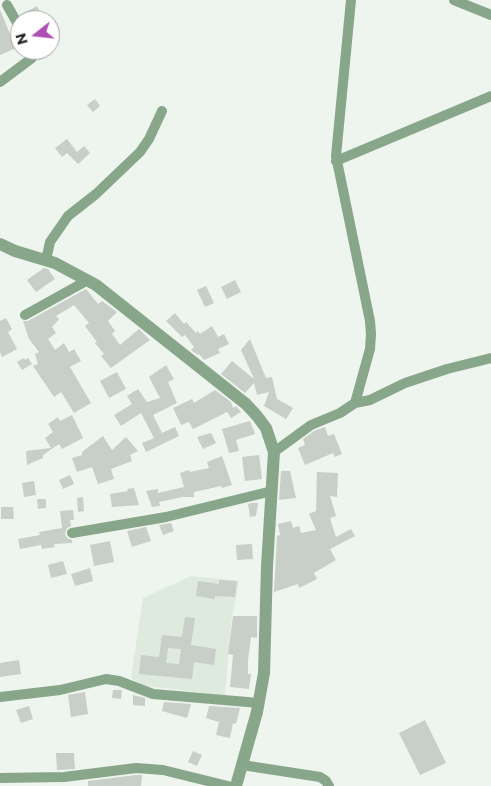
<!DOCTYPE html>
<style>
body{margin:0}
#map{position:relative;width:491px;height:786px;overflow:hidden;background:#eef4ee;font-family:Montserrat,sans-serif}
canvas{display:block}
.north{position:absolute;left:10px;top:10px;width:50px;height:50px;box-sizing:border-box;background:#fff;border:1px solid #a5a5a5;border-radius:50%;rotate:254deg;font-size:14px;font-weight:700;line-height:20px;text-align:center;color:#1d1f1d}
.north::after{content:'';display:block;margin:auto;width:18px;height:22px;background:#af4db5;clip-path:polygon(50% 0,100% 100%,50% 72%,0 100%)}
</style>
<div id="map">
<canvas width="491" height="786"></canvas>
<div class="north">N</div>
</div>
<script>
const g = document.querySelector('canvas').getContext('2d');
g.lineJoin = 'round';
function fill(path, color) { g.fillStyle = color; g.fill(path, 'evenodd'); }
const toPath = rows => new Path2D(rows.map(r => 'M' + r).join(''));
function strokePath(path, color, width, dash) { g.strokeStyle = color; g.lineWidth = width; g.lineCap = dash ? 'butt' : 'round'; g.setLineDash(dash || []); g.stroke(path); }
const built = toPath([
 [191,576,239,581,231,624,225,696,141,685,131,678,143,598]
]);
const building = toPath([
 [37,6,43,17,37,20,23,20,21,15],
 [0,10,16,48,0,55],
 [95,99,100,106,93,112,87,105],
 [67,139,77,152,84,146,90,153,78,164,67,153,62,157,55,148],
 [44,268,48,269,55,279,36,292,27,280],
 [235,280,241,292,227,299,221,287],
 [206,286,214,303,205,307,197,290],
 [86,289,98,304,102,301,117,312,108,321,115,331,112,334,120,345,139,329,150,340,111,368,101,356,104,354,95,343,97,342,85,326,89,323,74,305,56,316,59,319,52,327,56,333,48,339,55,350,64,343,69,352,74,349,81,361,70,367,91,403,74,413,61,392,54,397,33,366,38,364,35,354,39,352,29,339,23,321,28,321],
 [175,313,184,324,186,322,196,333,198,331,200,334,212,326,218,337,224,334,229,344,218,349,220,353,204,360,199,354,198,355,191,350,194,347,185,335,182,337,166,321],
 [6,318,12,329,8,332,17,349,2,357,0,352,0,321],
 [250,339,266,378,272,377,277,399,293,408,286,419,264,406,269,392,257,395,254,383,245,393,221,374,232,361,254,379,241,350],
 [24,358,25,360,28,358,32,364,22,370,17,362],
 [166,365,174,379,168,382,177,403,153,415,162,433,175,427,179,436,146,452,142,443,154,438,141,413,121,426,114,415,132,404,127,396,138,389,147,402,160,398,149,377],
 [117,372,126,389,109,398,100,381],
 [215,390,231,402,233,408,236,406,241,412,231,418,227,412,193,429,189,422,181,425,173,408,192,399,194,403],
 [72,415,83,438,62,449,59,444,43,455,43,458,27,465,26,451,51,448,45,438,53,432,48,424,58,417,60,421],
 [250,421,255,434,236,440,239,451,229,453,222,429],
 [325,427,328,436,334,434,342,454,335,457,333,453,305,465,298,448,305,445,303,439,314,431],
 [211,433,216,443,203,449,197,437],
 [103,436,112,450,126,437,138,451,130,455,132,461,111,469,114,479,98,484,92,467,77,472,72,458,82,455,82,452],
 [259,455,262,479,245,481,242,457],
 [222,456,232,485,222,488,221,486,194,492,194,497,182,497,159,502,160,506,152,507,146,491,158,489,158,493,184,487,180,473,189,470,190,472,209,468,207,462],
 [281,471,290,471,296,498,279,500],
 [317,472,338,473,337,497,330,496,336,516,330,518,336,537,351,529,355,536,330,549,336,560,314,573,317,579,299,588,298,584,274,592,277,536,280,535,278,524,291,521,293,528,299,526,301,533,316,530,309,514,316,511],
 [70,475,74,484,63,489,59,480],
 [34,481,36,495,24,497,22,483],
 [134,488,139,505,112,507,110,494,128,491,127,489],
 [83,497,84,511,78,512,77,498],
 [37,499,46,499,46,508,38,509],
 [252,503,258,503,256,516,250,517,248,504],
 [1,507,13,507,14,519,1,519],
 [73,510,74,520,70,520,71,526,67,528,65,534,67,538,72,540,72,543,54,544,55,547,42,549,41,545,20,549,18,539,40,535,39,532,62,528,60,511],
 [171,523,174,531,163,535,159,525],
 [146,527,151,541,132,547,127,531],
 [110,541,114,562,94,566,90,545],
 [252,544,253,559,237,560,236,545],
 [63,561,67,574,51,578,48,565],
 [90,568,93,581,75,586,71,574],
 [219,580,237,581,235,597,215,596,215,599,196,596,198,581,219,584],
 [233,616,257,616,257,638,251,637,248,660,248,674,251,674,249,689,230,687,233,655,228,654],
 [185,617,195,618,191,645,216,649,214,665,194,662,192,679,139,674,141,655,159,657,162,635,182,637],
 [168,648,181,649,179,664,166,663],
 [19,660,21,674,0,677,0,663],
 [113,690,122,690,121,699,112,698],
 [85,692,88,714,71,717,68,695],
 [133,695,145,698,145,706,133,705],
 [164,702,191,704,187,718,162,711],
 [29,706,33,719,21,723,16,710],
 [209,706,240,708,236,724,233,723,230,738,216,735,219,722,206,718],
 [425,720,446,763,420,775,399,733],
 [193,751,202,755,197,766,188,762],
 [56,753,74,753,75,769,57,770],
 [136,775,142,775,141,786,88,786,88,781]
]);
const minor = toPath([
 [454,0,491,15],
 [7,5,20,28],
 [0,82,32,58,32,50],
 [336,161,491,96],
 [46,260,50,242,68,216,96,194,140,152,149,139,162,111],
 [25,315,88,280],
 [355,403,370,400,405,383,447,369,491,358],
 [274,452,311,425,340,413,355,403,370,349,371,334,370,321,336,156,351,0],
 [72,533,166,517,272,491],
 [0,697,60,690,106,679,119,681,153,694,259,703],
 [242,765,320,777,326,781,329,786],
 [0,778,64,777,136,768,163,770,228,786]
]);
const tertiary = toPath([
 [0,244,15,251,55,263,96,285,246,404,257,416,266,428,274,452,267,566,264,673,257,712,236,786]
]);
fill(built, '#deeade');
fill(building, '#c8cec8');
strokePath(minor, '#88a689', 10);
strokePath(tertiary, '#88a689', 12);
</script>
